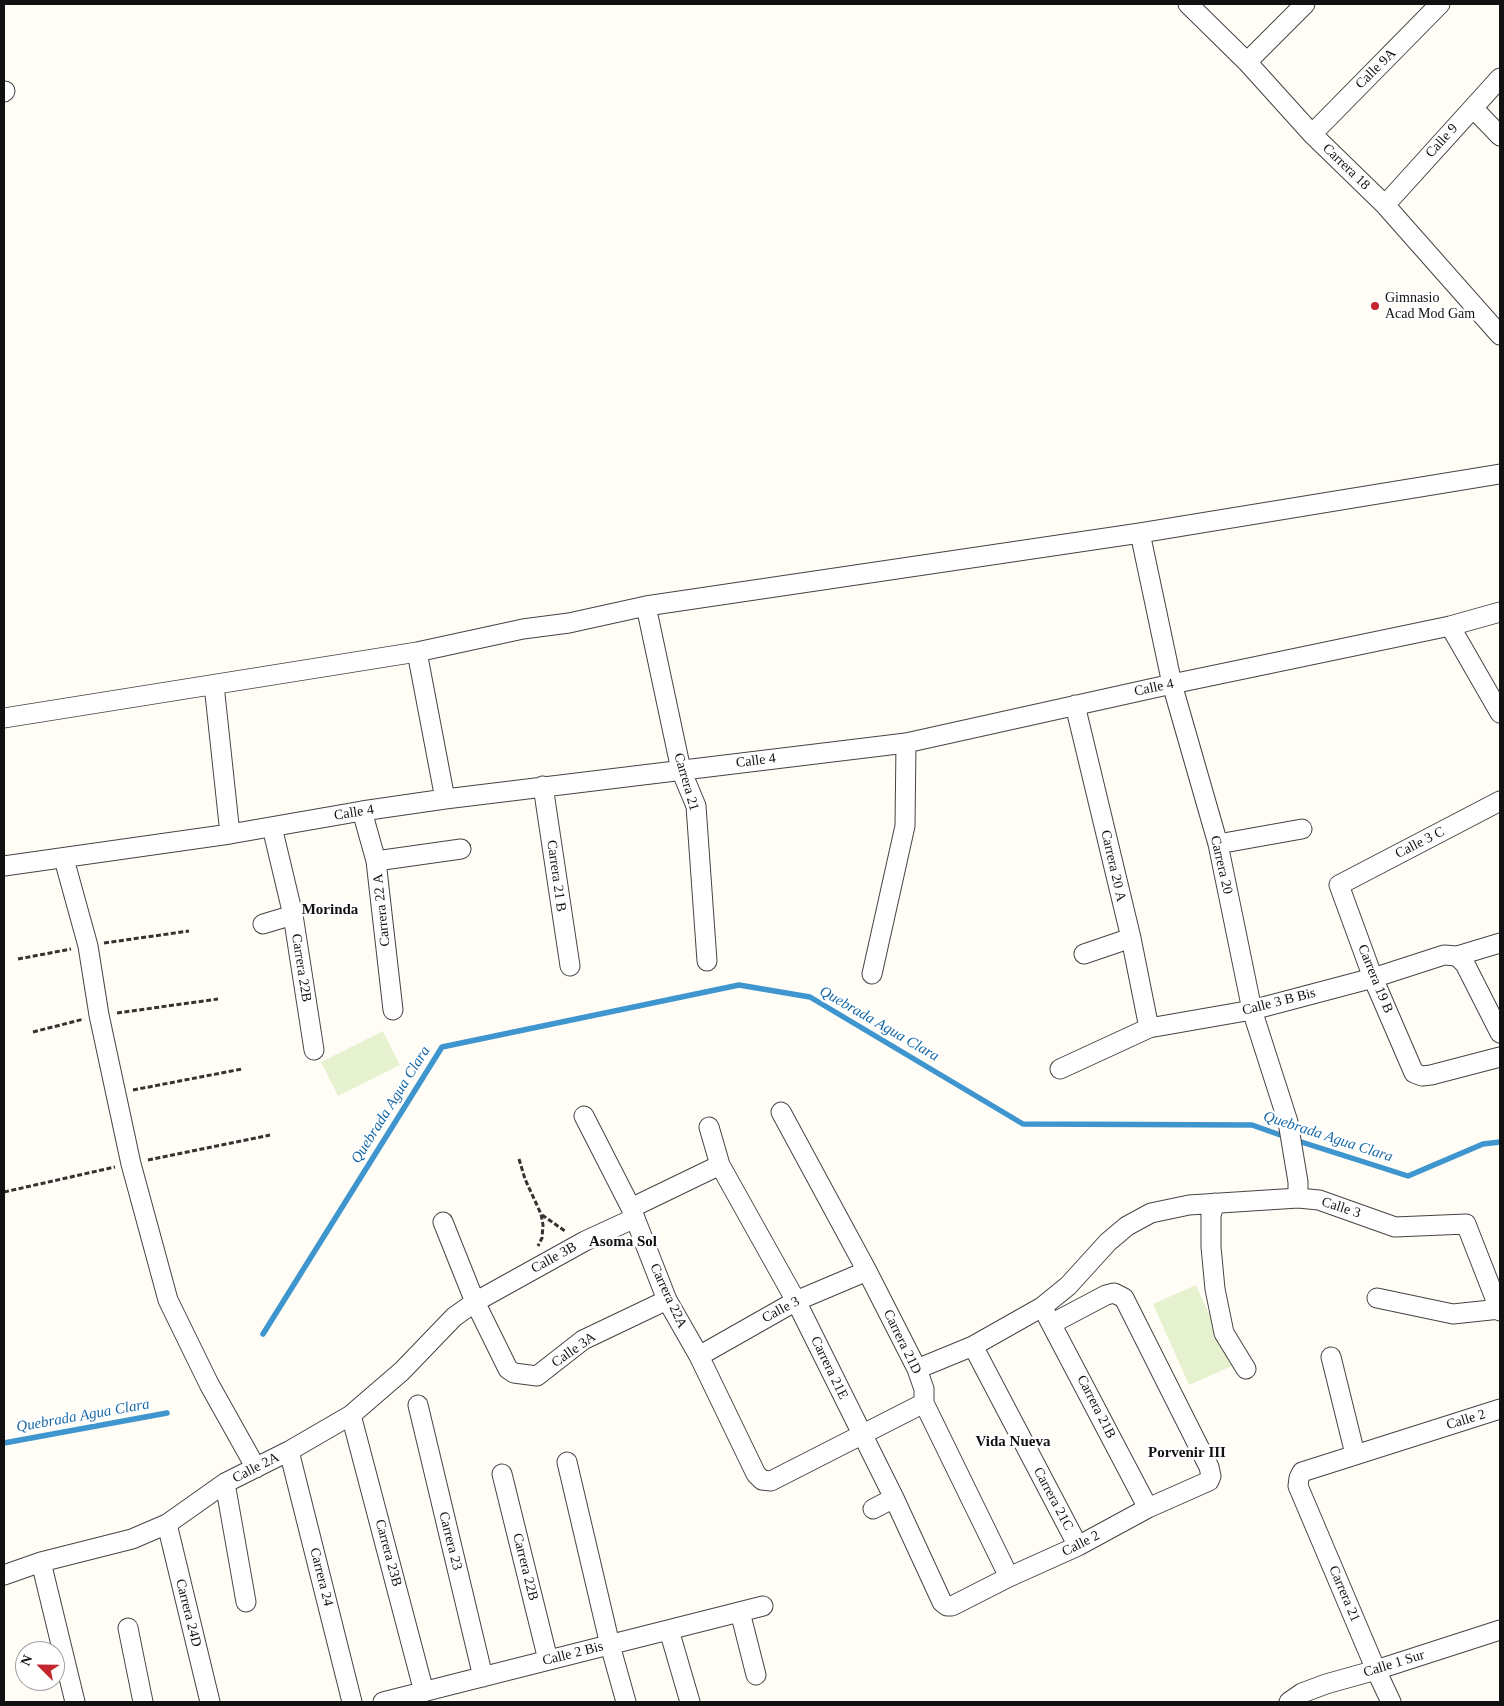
<!DOCTYPE html>
<style>
body{margin:0}
#map{position:relative;width:1504px;height:1706px;overflow:hidden;background:#fffdf5;font-family:Georgia,serif}
canvas{display:block}
.frame{position:absolute;inset:0;border:5px solid #111;pointer-events:none}
.north{position:absolute;left:15px;top:1641px;width:50px;height:50px;box-sizing:border-box;background:#fff;border:1px solid #a0a0a0;border-radius:50%;rotate:293deg;font-size:14px;font-weight:700;line-height:20px;text-align:center;color:#111}
.north::after{content:'';display:block;margin:auto;width:18px;height:22px;background:#c4262e;clip-path:polygon(50% 0,100% 100%,50% 72%,0 100%)}
</style>
<div id="map">
<canvas width="1504" height="1706"></canvas>
<div class="frame"></div>
<div class="north">N</div>
</div>
<script>
const g = document.querySelector('canvas').getContext('2d');
g.lineJoin = 'round';
function fill(path, color) { g.fillStyle = color; g.fill(path, 'evenodd'); }
const toPath = rows => new Path2D(rows.map(r => 'M' + r).join(''));
function strokePath(path, color, width, dash) { g.strokeStyle = color; g.lineWidth = width; g.lineCap = dash ? 'butt' : 'round'; g.setLineDash(dash || []); g.stroke(path); }
function write(font, color, halo, rows, align = 'center') {
  g.font = font + ' Georgia,serif'; g.lineWidth = 5; g.setLineDash([]); g.textBaseline = 'middle'; g.strokeStyle = halo; g.fillStyle = color; for (const [text, x, y, turn = 0] of rows) {
    g.save(); g.translate(x, y); g.rotate((+turn || 0) * Math.PI / 180); g.textAlign = isNaN(turn) ? turn : align; if (halo) g.strokeText(text, 0, 0); g.fillText(text, 0, 0); g.restore();
  }
}
const pitch = toPath([
 [383,1031,400,1065,338,1096,321,1062],
 [1196,1285,1232,1366,1189,1385,1153,1304]
]);
const stream = toPath([
 [1295,1140,1408,1176,1483,1144,1500,1142],
 [263,1334,442,1047,739,985,810,997,1023,1124,1252,1125,1286,1137],
 [4,1443,167,1413]
]);
const path = toPath([
 [104,943,189,931],
 [18,959,71,949],
 [117,1013,218,999],
 [33,1032,84,1019],
 [133,1090,242,1069],
 [519,1159,525,1179,541,1214,543,1225,542,1238,538,1246],
 [148,1160,270,1135],
 [4,1192,115,1167],
 [542,1215,565,1231]
]);
const minor = toPath([
 [1188,4,1247,62,1312,134,1385,205,1500,335],
 [1247,62,1305,4],
 [4,92,5,91],
 [1473,108,1500,136],
 [1312,134,1440,4],
 [1385,205,1500,78],
 [1140,533,1172,684,1218,844,1252,1010,1288,1122,1298,1182,1298,1198],
 [646,606,681,770,696,806,707,961],
 [1450,626,1500,713],
 [417,652,445,799],
 [214,685,230,834],
 [1075,705,1131,938,1149,1028],
 [4,718,417,652,523,629,569,623,646,606,1140,533,1500,474],
 [543,786,570,966],
 [1500,801,1339,885,1373,978,1414,1073,1422,1076,1431,1075,1500,1057],
 [362,811,376,861,393,1010],
 [272,827,293,915,314,1050],
 [1218,844,1302,829],
 [64,859,88,946,99,1015,131,1164,168,1300,209,1384,256,1468],
 [376,861,461,849],
 [4,866,230,834,362,811,445,799,906,743,1172,684,1450,626,1500,612],
 [263,924,293,915],
 [1084,954,1131,938],
 [1457,956,1465,964,1500,1033],
 [872,974,905,826,906,743],
 [1060,1069,1149,1028,1252,1010,1373,978,1444,955,1457,956,1500,943],
 [781,1112,867,1271,917,1369,924,1389,924,1403,1009,1577],
 [584,1116,631,1208,667,1300,699,1356,756,1474,762,1480,771,1481,924,1403],
 [709,1127,720,1165,796,1301,894,1498,942,1602,947,1606,952,1606,1009,1577,1078,1546,1148,1508,1209,1481,1211,1476,1209,1467,1124,1298,1114,1293,1106,1295,1053,1323],
 [1215,1203,1211,1215,1211,1247,1215,1289,1224,1333,1246,1369],
 [631,1208,720,1165],
 [443,1222,475,1302,508,1369,514,1373,537,1376,583,1340,667,1300],
 [1377,1298,1453,1314,1500,1309],
 [1046,1314,1148,1508],
 [973,1346,1078,1546],
 [699,1356,796,1301,867,1271],
 [1331,1357,1355,1454],
 [917,1369,973,1346,1042,1307,1068,1286,1108,1242,1127,1226,1151,1213,1189,1205,1298,1198,1319,1200,1395,1227,1466,1224,1500,1311],
 [418,1405,483,1677],
 [351,1415,424,1692],
 [289,1451,352,1702],
 [567,1462,610,1645,626,1702],
 [502,1474,548,1660],
 [225,1483,246,1602],
 [873,1509,894,1498],
 [167,1524,210,1702],
 [41,1562,75,1702],
 [4,1575,41,1562,132,1539,167,1524,225,1483,289,1451,351,1415,402,1371,454,1317,475,1302,585,1241,635,1218],
 [740,1612,756,1675],
 [128,1628,143,1702],
 [669,1630,690,1702],
 [383,1702,763,1606],
 [1289,1702,1302,1693,1326,1684,1376,1670,1500,1630],
 [1391,1702,1376,1670,1298,1486,1299,1478,1302,1472,1500,1409]
]);
const markers = [
 [1375,306,5,"#c4262e"]
];
const streetNames = [
 ["Calle 9A",1376,69,-45],
 ["Calle 9",1442,141,-48],
 ["Carrera 18",1346,167,44],
 ["Calle 4",1154,688,-12],
 ["Calle 4",756,761,-7],
 ["Carrera 21",686,782,74],
 ["Calle 4",354,813,-9],
 ["Calle 3 C",1420,843,-27],
 ["Carrera 20",1221,865,77],
 ["Carrera 20 A",1113,866,77],
 ["Carrera 21 B",556,876,82],
 ["Carrera 22 A",382,910,-96],
 ["Carrera 22B",301,968,81],
 ["Carrera 19 B",1375,979,68],
 ["Calle 3 B Bis",1279,1002,-14],
 ["Calle 3",1341,1208,18],
 ["Calle 3B",554,1258,-29],
 ["Carrera 22A",668,1296,65],
 ["Calle 3",781,1310,-28],
 ["Carrera 21D",902,1342,64],
 ["Calle 3A",574,1350,-35],
 ["Carrera 21E",829,1368,64],
 ["Carrera 21B",1096,1407,63],
 ["Calle 2",1466,1420,-17],
 ["Calle 2A",256,1468,-27],
 ["Carrera 21C",1053,1499,62],
 ["Carrera 23",450,1541,76],
 ["Calle 2",1081,1544,-27],
 ["Carrera 23B",388,1553,75],
 ["Carrera 22B",525,1567,76],
 ["Carrera 24",321,1577,76],
 ["Carrera 21",1344,1594,67],
 ["Carrera 24D",188,1613,76],
 ["Calle 2 Bis",573,1654,-14],
 ["Calle 1 Sur",1394,1664,-17]
];
const poiNames = [
 ["Gimnasio",1385,298],
 ["Acad Mod Gam",1385,314]
];
const neighbourhoodNames = [
 ["Morinda",330,910],
 ["Asoma Sol",623,1242],
 ["Vida Nueva",1013,1442],
 ["Porvenir III",1187,1453]
];
const waterNames = [
 ["Quebrada Agua Clara",879,1024,30],
 ["Quebrada Agua Clara",391,1105,-58],
 ["Quebrada Agua Clara",1328,1137,18],
 ["Quebrada Agua Clara",83,1416,-10]
];
fill(pitch, '#e6f2cf');
strokePath(stream, '#3f96cf', 5.5);
strokePath(minor, '#444', 21);
strokePath(path, '#333', 3, [5, 2.5]);
strokePath(minor, '#fff', 19);
for (const [x, y, r, color] of markers) { const dot = new Path2D(); dot.arc(x, y, r, 0, 2 * Math.PI); g.fillStyle = color; g.fill(dot); strokePath(dot, '#fff', 2); }
write('14px', '#111', '#fff', streetNames);
write('14px', '#111', '#fff', poiNames, 'left');
write('bold 15px', '#111', '#fff', neighbourhoodNames);
write('italic 15px', '#1768a6', '#fff', waterNames);
</script>
